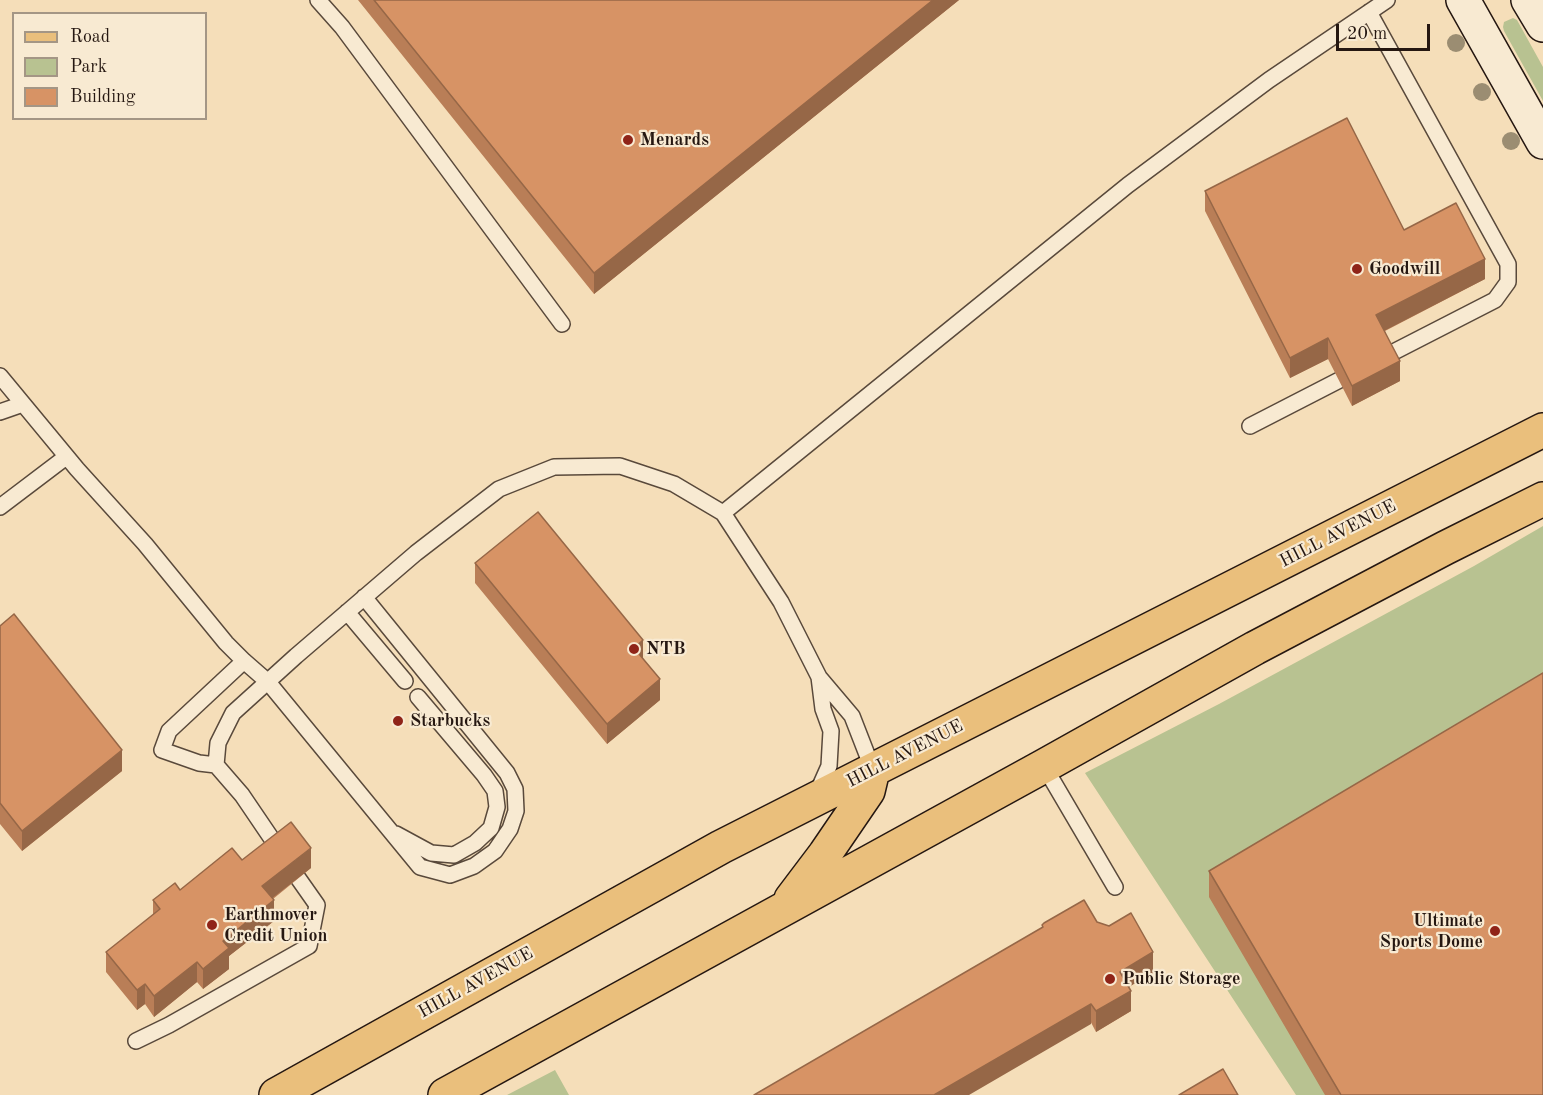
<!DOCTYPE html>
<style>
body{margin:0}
#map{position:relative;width:1543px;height:1095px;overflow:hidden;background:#f5deb9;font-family:"Old Standard TT",serif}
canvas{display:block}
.legend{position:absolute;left:12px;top:12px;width:195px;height:108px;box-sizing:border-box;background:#f8ead2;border:2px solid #a49685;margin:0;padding:8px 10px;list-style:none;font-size:18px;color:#251711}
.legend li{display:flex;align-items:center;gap:12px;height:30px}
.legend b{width:30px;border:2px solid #a49685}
.scale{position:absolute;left:1336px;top:24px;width:94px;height:27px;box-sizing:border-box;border:3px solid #251711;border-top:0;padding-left:8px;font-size:18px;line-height:21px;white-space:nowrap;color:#251711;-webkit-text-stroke:4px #f8ead2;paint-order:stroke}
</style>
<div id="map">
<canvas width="1543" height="1095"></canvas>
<ul class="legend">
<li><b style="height:8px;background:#eabf7c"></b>Road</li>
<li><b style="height:16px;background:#b8c291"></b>Park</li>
<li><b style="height:16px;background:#d79365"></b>Building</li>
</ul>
<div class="scale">20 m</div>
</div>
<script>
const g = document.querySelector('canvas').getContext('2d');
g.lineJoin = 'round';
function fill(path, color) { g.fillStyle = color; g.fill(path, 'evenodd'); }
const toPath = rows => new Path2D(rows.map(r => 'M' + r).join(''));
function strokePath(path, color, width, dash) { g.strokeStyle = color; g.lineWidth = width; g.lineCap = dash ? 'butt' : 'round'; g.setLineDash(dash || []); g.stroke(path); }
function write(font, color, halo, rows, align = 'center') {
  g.font = font + ' "Old Standard TT",serif'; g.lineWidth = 4.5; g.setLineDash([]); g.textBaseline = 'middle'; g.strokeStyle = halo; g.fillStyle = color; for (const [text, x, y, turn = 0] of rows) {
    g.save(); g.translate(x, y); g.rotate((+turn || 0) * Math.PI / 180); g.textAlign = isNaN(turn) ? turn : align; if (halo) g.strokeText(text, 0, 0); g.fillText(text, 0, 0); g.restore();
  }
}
const green = toPath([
 [1513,18,1517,20,1543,67,1543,101,1504,31,1503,27,1504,22],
 [1543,526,1543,1095,1296,1095,1085,773,1219,704,1474,566],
 [555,1070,569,1095,507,1095]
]);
const lane = toPath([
 [318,0,342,27,562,324],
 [1369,12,1508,264,1508,282,1495,300,1378,360],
 [0,376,77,469,145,544,226,643,244,661,268,682,420,867,450,875,474,866,495,851,510,829,516,811,515,789,507,773,364,597],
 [0,412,23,404],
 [1250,426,1357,371],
 [0,507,66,457],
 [723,513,1128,185,1269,80,1387,0],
 [347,612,405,681],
 [216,765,199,763,162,750,169,731,244,661],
 [1044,766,1115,887],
 [817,793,829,766,831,731,823,709,819,677],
 [396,834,431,853,454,855,475,843,491,828,497,807,495,791,484,775,418,697],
 [280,851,242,795,216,765,218,743,233,713,296,656,416,553,499,489,554,467,620,466,674,484,723,513,781,602,819,677,852,716,873,770],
 [136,1041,169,1025,309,946,317,905,298,878]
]);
const secondary = toPath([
 [1463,0,1543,142],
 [1528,0,1543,25]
]);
const primary = toPath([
 [791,899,825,854,868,791,873,770],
 [276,1095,721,847,1543,430],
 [445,1095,1044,766,1255,648,1445,548,1543,499]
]);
const trees = [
 [1456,43],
 [1482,92],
 [1511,141]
];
const wall = toPath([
 [358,0,959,0,594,294],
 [1205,191,1485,279,1385,331,1400,381,1352,406,1328,359,1290,378,1205,211],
 [475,563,643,659,660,700,607,744,475,583],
 [0,626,122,771,22,851,0,824],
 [311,868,273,899,274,921,229,956,229,969,203,989,197,982,154,1017,145,1004,137,1010,106,972,106,952,153,915,153,900,180,890],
 [1209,871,1543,1095,1325,1095,1209,897],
 [1097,922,1153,973,1128,987,1131,1011,1096,1032,1042,928,1042,925]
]);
const shadedWall = toPath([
 [933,0,959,0,594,294,594,273],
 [1485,259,1485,279,1376,335,1376,315],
 [1328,338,1328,359,1290,378,1290,358],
 [1400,361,1400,381,1352,406,1352,386],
 [643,640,643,661,634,648],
 [660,679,660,700,607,744,607,724],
 [122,750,122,771,22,851,22,831],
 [311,848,311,868,262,906,262,886],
 [274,900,274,921,229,956,229,969,203,989,203,969,223,941],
 [1153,952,1153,973,1120,992,1120,972],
 [197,962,197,982,154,1017,154,996],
 [145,984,145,1004,137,1010,137,990],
 [1131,991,1131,1011,1096,1032,1096,1011],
 [1091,1004,1091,1024,969,1095,934,1095]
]);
const building = toPath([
 [374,0,933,0,594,273,374,0],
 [1347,118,1404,230,1456,203,1485,259,1376,315,1400,361,1352,386,1328,338,1290,358,1205,191,1347,118],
 [538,512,643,640,634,648,660,679,607,724,475,563,538,512],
 [14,614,122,750,22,831,0,803,0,626,14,614],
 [1543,673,1543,1095,1341,1095,1209,871,1543,673],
 [291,822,311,848,262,886,274,900,223,941,229,948,203,969,197,962,154,996,145,984,137,990,106,952,160,909,153,900,175,883,180,890,232,848,242,860,291,822],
 [1084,900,1097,922,1109,926,1131,913,1153,952,1120,972,1131,991,1096,1011,1091,1004,934,1095,754,1095,1043,927,1042,925,1044,923,1084,900],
 [1223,1069,1238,1095,1179,1095,1223,1069]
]);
const markers = [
 [628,140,6,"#8f2418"],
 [1357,269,6,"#8f2418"],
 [634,649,6,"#8f2418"],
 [398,721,6,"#8f2418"],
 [212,925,6,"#8f2418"],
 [1495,931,6,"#8f2418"],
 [1110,979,6,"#8f2418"]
];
const poiNames = [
 ["Menards",640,140],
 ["Goodwill",1369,269],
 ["NTB",646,649],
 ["Starbucks",410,721],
 ["Earthmover",224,915],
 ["Credit Union",224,936],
 ["Ultimate",1483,921,"right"],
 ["Sports Dome",1483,942,"right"],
 ["Public Storage",1122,979]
];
const streetNames = [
 ["HILL AVENUE",1338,534,-27],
 ["HILL AVENUE",905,754,-27],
 ["HILL AVENUE",476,983,-29]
];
fill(green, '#b8c291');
strokePath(lane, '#59493b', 18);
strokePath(secondary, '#251711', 36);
strokePath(primary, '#251711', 36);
strokePath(lane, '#f8ead2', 15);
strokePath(secondary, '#f8ead2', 33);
strokePath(primary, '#eabf7c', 33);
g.fillStyle = '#9b8d72';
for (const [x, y] of trees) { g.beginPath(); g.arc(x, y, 9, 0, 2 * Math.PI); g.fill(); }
fill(wall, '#b97e57');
fill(shadedWall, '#966747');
fill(building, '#d79365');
strokePath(building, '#966747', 1.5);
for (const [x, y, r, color] of markers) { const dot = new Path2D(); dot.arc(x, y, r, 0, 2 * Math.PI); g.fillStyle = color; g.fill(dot); strokePath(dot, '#f8ead2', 2); }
write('bold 18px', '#251711', '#f8ead2', poiNames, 'left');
write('18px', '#251711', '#f8ead2', streetNames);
</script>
